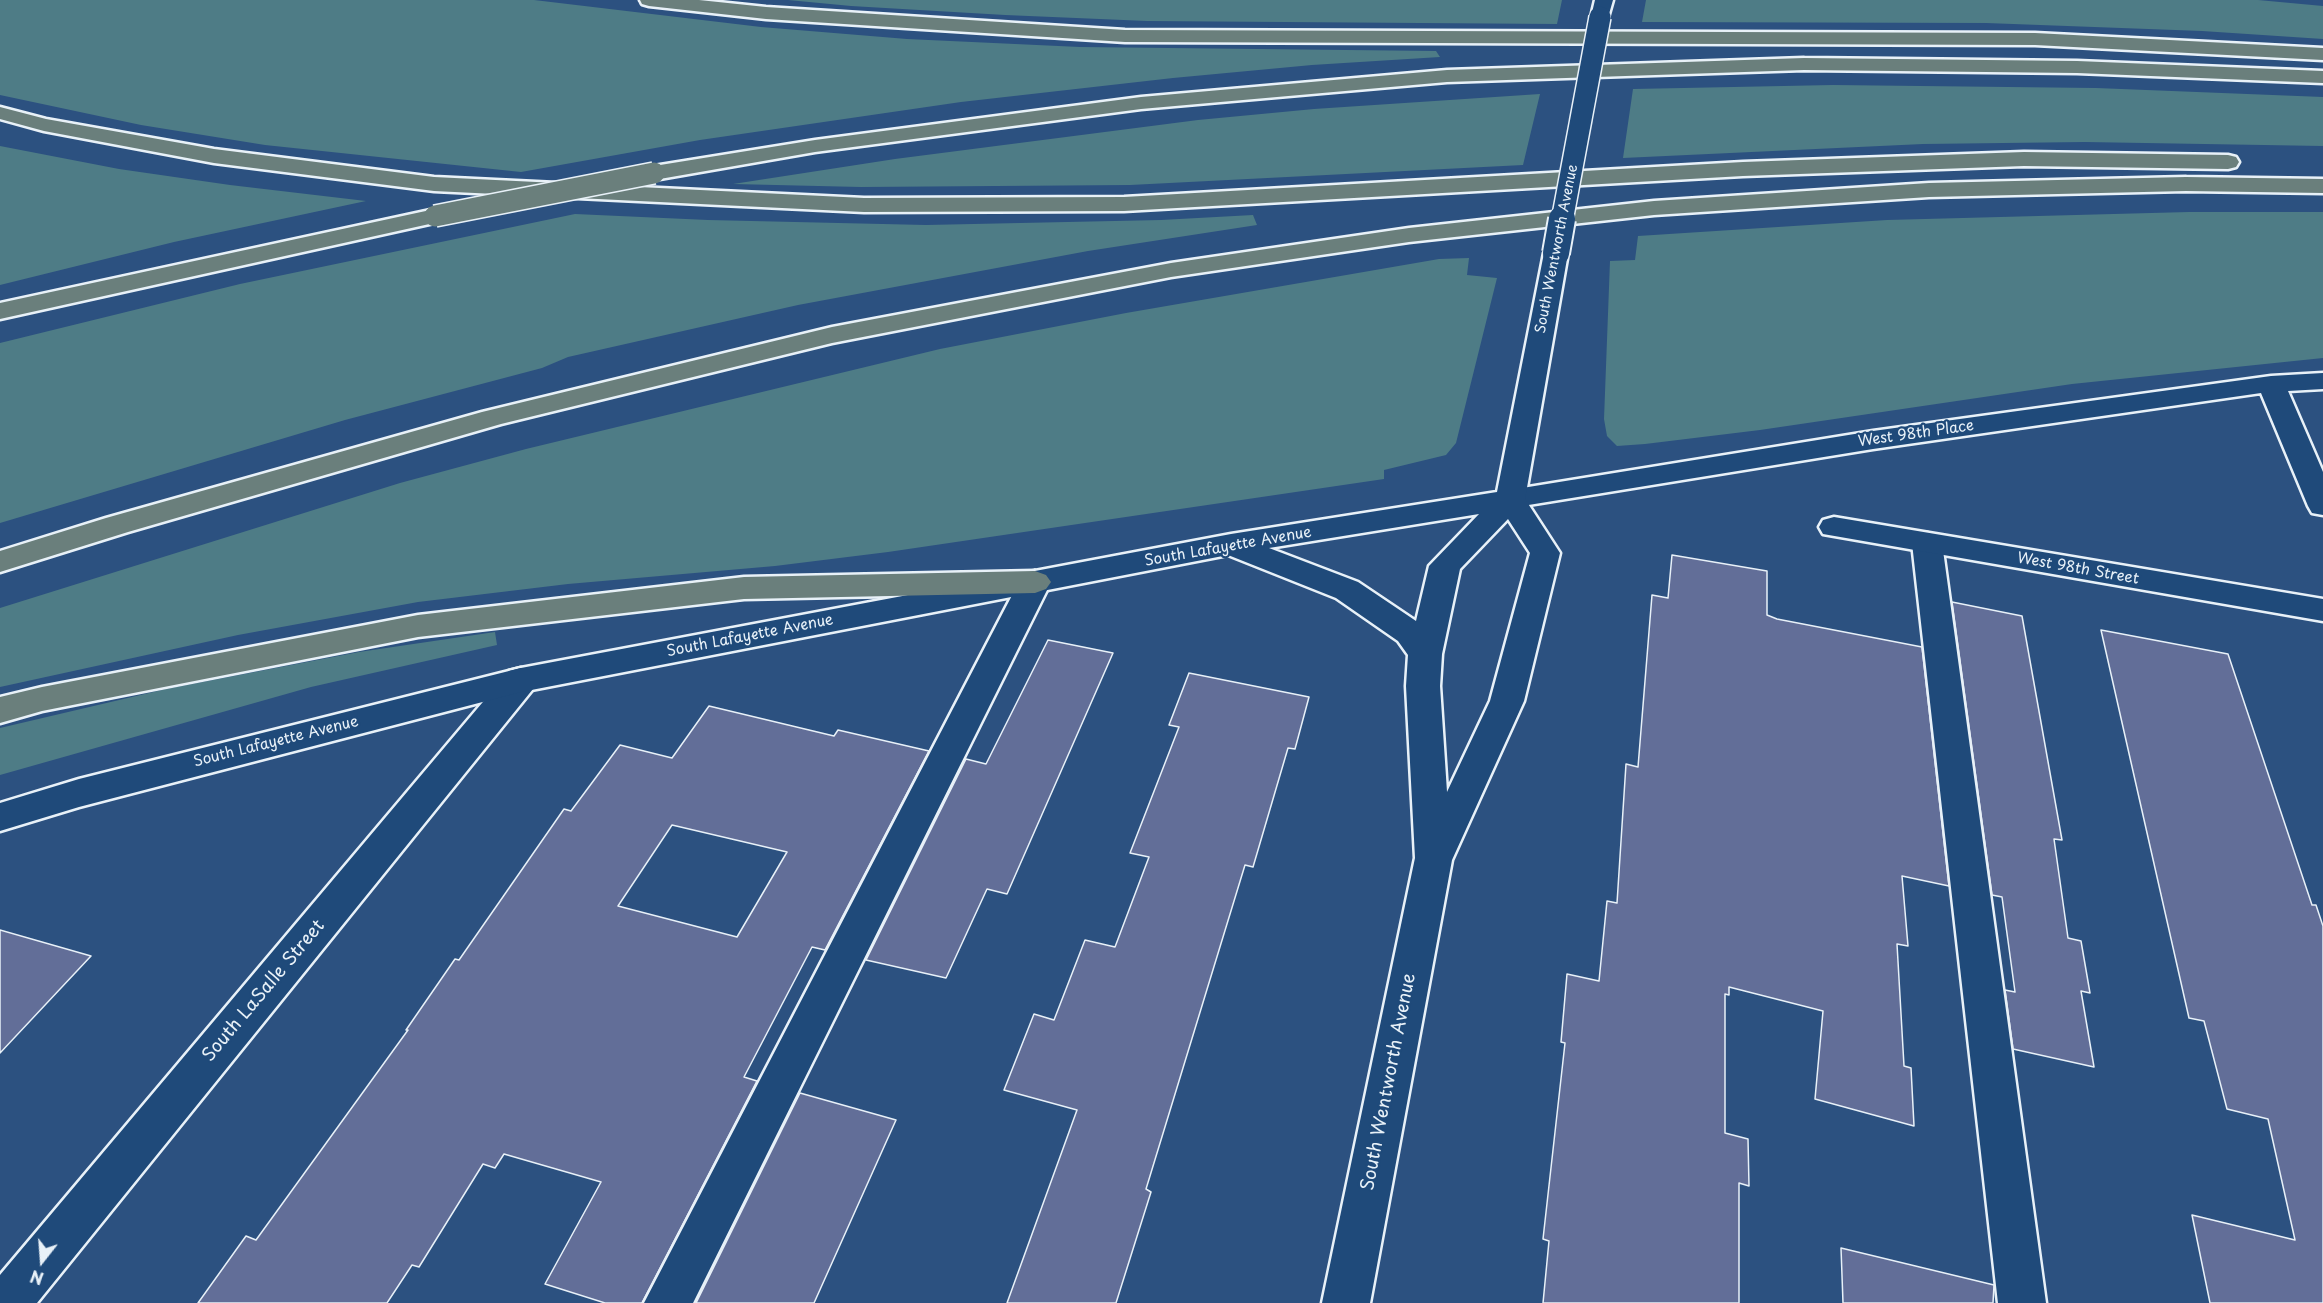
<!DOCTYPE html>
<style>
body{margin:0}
#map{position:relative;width:2323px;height:1303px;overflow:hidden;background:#2c5180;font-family:"Playpen Sans",sans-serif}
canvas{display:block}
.north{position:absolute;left:12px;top:1231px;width:60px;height:60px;-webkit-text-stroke:4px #1f4a7a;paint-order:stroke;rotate:197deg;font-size:16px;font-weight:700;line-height:24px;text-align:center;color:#e8f1f8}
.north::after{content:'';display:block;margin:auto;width:21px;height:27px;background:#e8f1f8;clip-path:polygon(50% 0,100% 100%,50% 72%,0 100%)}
</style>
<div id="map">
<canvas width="2323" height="1303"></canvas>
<div class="north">N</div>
</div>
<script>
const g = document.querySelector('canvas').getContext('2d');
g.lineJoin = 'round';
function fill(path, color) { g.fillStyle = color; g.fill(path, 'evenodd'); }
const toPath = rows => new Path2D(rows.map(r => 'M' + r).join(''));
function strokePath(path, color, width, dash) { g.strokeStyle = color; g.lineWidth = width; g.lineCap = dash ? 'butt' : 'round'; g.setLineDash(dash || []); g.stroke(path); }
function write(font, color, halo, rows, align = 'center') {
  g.font = font + ' "Playpen Sans",sans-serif'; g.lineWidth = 4.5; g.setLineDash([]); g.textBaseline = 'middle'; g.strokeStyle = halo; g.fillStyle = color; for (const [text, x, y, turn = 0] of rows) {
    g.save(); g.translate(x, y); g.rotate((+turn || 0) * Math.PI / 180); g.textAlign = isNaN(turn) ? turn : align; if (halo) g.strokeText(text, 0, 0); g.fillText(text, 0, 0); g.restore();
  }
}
const green = toPath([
 [0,0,534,0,761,27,907,39,1080,47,1436,51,1440,57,1312,65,1173,78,961,102,700,140,521,172,265,145,141,125,0,95],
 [788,0,1562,0,1557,24,1147,21,1005,15,851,6],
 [1646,0,2258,0,2323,6,2323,39,2202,31,1986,23,1642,22],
 [1833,85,2096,88,2323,97,2323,146,2085,142,1923,144,1623,158,1633,89],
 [1540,94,1523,165,1130,185,861,187,733,184,895,159,1198,120,1314,109],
 [0,146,119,169,230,185,366,201,174,242,0,285],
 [2189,212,2323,212,2323,358,2072,384,1760,430,1645,444,1617,446,1607,436,1604,419,1610,261,1635,260,1638,236,1887,220],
 [575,214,708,220,926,225,1161,220,1253,215,1257,225,1088,251,798,305,568,357,542,368,345,420,0,523,0,343,240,284],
 [1469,258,1467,275,1497,278,1456,443,1446,455,1384,470,1384,479,888,552,775,566,568,584,418,602,238,635,0,687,0,608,400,483,526,449,940,349,1126,313,1439,259],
 [495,632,497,645,311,687,0,775,0,728,166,689,359,652]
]);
const building = toPath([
 [1672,555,1767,571,1767,615,1777,619,1922,647,1949,886,1902,876,1908,946,1897,944,1904,1066,1911,1068,1914,1126,1815,1099,1823,1011,1729,987,1729,995,1725,994,1725,1133,1748,1139,1749,1186,1739,1183,1739,1303,1543,1303,1549,1241,1543,1239,1565,1043,1561,1042,1567,974,1599,981,1607,901,1617,903,1626,764,1638,767,1652,595,1668,598,1672,555],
 [1952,602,2022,616,2062,840,2054,839,2068,938,2081,941,2090,993,2081,991,2094,1067,2013,1049,2005,990,2015,992,2002,897,1992,895,1952,602],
 [2101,630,2228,654,2312,905,2316,905,2323,926,2323,1303,2210,1303,2192,1215,2295,1240,2268,1119,2227,1109,2204,1021,2189,1018,2101,630],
 [1048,640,1113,653,1007,894,987,889,946,978,866,960,966,759,986,764,1048,640],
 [1189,673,1309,697,1295,749,1288,748,1253,867,1245,865,1146,1189,1151,1192,1116,1303,1007,1303,1077,1110,1004,1090,1034,1014,1054,1020,1085,940,1115,947,1149,857,1130,853,1179,727,1169,725,1189,673],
 [709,706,834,736,838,730,929,751,825,950,812,947,744,1077,757,1081,642,1303,605,1303,545,1284,601,1182,504,1154,495,1168,483,1164,419,1267,412,1265,387,1303,198,1303,246,1236,256,1240,408,1030,406,1030,455,959,459,960,564,809,571,811,620,745,672,758,709,706],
 [672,825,787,852,737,937,618,906,672,825],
 [0,930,91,956,0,1053,0,930],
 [800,1093,896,1120,814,1303,696,1303,800,1093],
 [1841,1248,1994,1285,1993,1303,1843,1303,1841,1248]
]);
const service = toPath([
 [1927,533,1938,536,1942,543,2046,1303,1998,1303,1912,543,1916,536,1927,533],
 [1035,571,1046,575,1051,582,693,1303,644,1303,1019,582,1024,575,1035,571]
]);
const minor = toPath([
 [2323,373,2323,389,2288,391,2323,472,2323,515,2312,513,2308,506,2261,393,1873,449,1510,508,1500,506,1495,499,1500,492,1510,490,1873,431,2271,376,2323,373],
 [1834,517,2323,599,2323,621,1823,534,1819,527,1823,520,1834,517],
 [521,668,533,671,538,680,533,689,37,1303,0,1303,0,1275,509,671,521,668]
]);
const tertiary = toPath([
 [1595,0,1613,0,1607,21,1593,21,1591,17,1595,0],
 [1556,246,1565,248,1568,253,1525,499,1560,553,1524,701,1452,860,1370,1303,1322,1303,1415,858,1406,686,1408,655,1398,641,1336,598,1228,555,521,692,79,807,0,831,0,803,79,779,521,668,1231,534,1497,492,1544,253,1547,248,1556,246],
 [1479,514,1429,566,1416,621,1358,582,1269,548,1479,514],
 [1508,519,1530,553,1490,701,1447,792,1440,686,1442,654,1460,569,1508,519]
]);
const motorway = toPath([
 [640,0,699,0,766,7,1125,30,2035,33,2323,48,2323,60,2035,45,1125,42,766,19,649,6,642,4,640,0],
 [1804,58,2077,61,2323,71,2323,83,2077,73,1804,70,1447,82,1141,109,815,152,654,180,646,178,643,173,646,168,654,166,815,140,1141,97,1447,70,1804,58],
 [0,107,46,119,214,149,434,177,864,198,1124,197,1743,162,2024,152,2228,155,2236,157,2239,162,2236,167,2228,169,2024,166,1743,176,1124,211,864,212,434,191,214,163,44,131,0,119,0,107],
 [2186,177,2323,179,2323,193,2186,191,1929,197,1654,215,1409,242,1171,277,832,343,501,424,128,532,0,572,0,551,106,518,482,412,832,327,1171,263,1409,228,1654,201,1929,183,2186,177],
 [435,209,443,211,447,216,443,221,0,319,0,303,435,209],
 [1035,571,1046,575,1051,582,1046,589,1035,593,744,599,418,637,42,711,0,723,0,697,42,687,418,615,744,577,1035,571]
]);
const tertiaryBridgeFar1 = toPath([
 [1562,221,1600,17]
]);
const tertiaryBridge = toPath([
 [1556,253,1562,219]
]);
const motorwayBridge = toPath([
 [435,216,654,173]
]);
const farStreetnames = [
 ["South Wentworth Avenue",1557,249,-79]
];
const streetNames = [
 ["West 98th Place",1916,434,-8],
 ["South Lafayette Avenue",1228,547,-10],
 ["West 98th Street",2078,569,10],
 ["South Lafayette Avenue",750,636,-11],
 ["South Lafayette Avenue",276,742,-14]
];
const nearStreetnames = [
 ["South LaSalle Street",264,991,-50],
 ["South Wentworth Avenue",1389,1082,-79]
];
fill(green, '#4e7c86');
fill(building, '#626e98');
strokePath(building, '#e8f1f8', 1.5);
strokePath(service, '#e8f1f8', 5);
strokePath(minor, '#e8f1f8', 5);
strokePath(tertiary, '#e8f1f8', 5);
strokePath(motorway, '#e8f1f8', 5);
fill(service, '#1f4a7a');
fill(minor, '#1f4a7a');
fill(tertiary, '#1f4a7a');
fill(motorway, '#6a7f7c');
strokePath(tertiaryBridgeFar1, '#e8f1f8', 24, []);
strokePath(tertiaryBridge, '#e8f1f8', 30, []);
strokePath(motorwayBridge, '#e8f1f8', 24, []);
strokePath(tertiaryBridgeFar1, '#1f4a7a', 21);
strokePath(tertiaryBridge, '#1f4a7a', 26);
strokePath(motorwayBridge, '#6a7f7c', 21);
write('14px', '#e8f1f8', '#1f4a7a', farStreetnames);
write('15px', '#e8f1f8', '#1f4a7a', streetNames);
write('18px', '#e8f1f8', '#1f4a7a', nearStreetnames);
</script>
